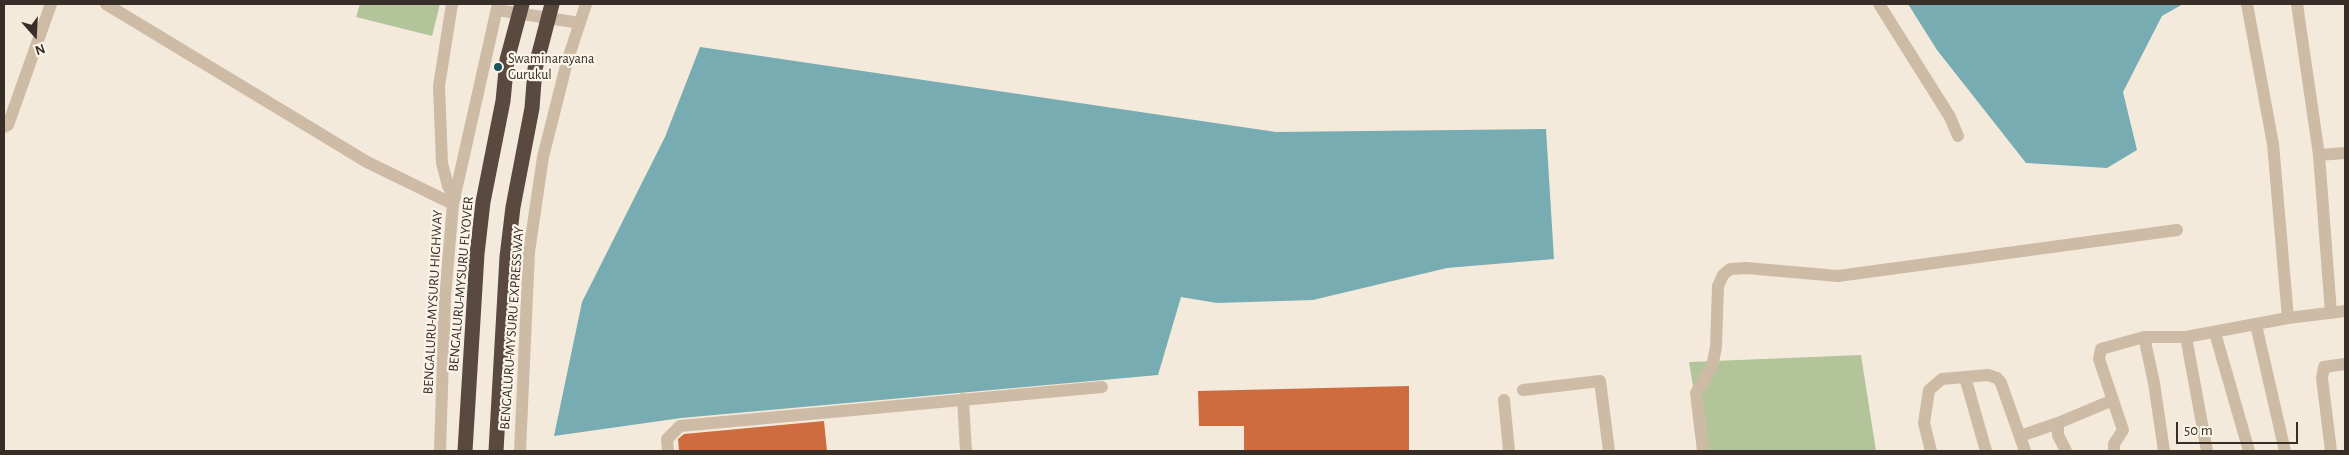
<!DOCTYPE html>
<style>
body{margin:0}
#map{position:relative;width:2349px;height:455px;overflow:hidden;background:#f4eadb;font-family:"Alegreya Sans",sans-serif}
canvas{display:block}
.frame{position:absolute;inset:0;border:5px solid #382e28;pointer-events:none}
.north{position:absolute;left:10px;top:10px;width:50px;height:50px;-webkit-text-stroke:4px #fbf4e8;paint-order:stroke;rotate:161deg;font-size:14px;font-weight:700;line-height:20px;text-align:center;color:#382e28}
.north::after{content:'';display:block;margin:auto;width:18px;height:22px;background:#382e28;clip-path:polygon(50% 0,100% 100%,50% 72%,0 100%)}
.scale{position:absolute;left:2176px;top:422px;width:122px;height:22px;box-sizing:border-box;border:2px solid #382e28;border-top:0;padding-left:6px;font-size:15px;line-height:18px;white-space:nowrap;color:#382e28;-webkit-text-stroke:4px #fbf4e8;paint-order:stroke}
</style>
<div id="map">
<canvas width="2349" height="455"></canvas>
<div class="frame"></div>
<div class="north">N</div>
<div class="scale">50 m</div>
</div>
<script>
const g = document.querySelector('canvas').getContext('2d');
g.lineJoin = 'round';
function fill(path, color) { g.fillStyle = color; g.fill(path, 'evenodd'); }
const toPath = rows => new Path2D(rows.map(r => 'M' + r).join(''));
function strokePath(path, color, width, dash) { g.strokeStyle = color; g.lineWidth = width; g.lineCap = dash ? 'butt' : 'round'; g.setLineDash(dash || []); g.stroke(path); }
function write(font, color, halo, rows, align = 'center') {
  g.font = font + ' "Alegreya Sans",sans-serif'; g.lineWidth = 4.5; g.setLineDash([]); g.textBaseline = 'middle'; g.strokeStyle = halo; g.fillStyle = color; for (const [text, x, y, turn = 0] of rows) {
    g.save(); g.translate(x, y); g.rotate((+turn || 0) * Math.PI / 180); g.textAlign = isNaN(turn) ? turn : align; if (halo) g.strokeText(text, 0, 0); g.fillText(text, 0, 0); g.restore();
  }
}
const green = toPath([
 [360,4,440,4,432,36,356,17],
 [1861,355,1876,451,1704,451,1689,362]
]);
const water = toPath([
 [1908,4,2183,4,2162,16,2123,92,2137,150,2107,168,2026,163,1937,50],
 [700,47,1276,132,1546,129,1554,259,1447,268,1313,300,1217,303,1181,297,1158,375,681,418,554,436,582,302,665,137]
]);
const building = toPath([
 [1409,386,1409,451,1244,451,1244,426,1199,426,1198,391],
 [824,421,827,451,679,451,678,439,684,434]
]);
const minor = toPath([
 [106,4,367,162,453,204],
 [452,4,439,86,442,163,448,186,455,197],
 [1879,4,1950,117,1958,136],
 [2247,4,2273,144,2288,318],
 [2297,4,2319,155,2331,313],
 [497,10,580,23],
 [4,127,8,125,51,4],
 [2319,155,2345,153],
 [2256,325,2285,451],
 [2215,333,2249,451],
 [2144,337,2154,383,2164,451],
 [2186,337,2207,451],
 [1965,377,1986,451],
 [1523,390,1600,381,1609,451],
 [963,399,966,451],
 [1504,400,1509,451],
 [2020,436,2058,423],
 [440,451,445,297,453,204,498,4],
 [520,451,529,252,543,157,567,62,586,4],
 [668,451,667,439,680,426,1102,387],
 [1703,451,1696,393,1712,367,1716,347,1718,286,1723,275,1730,269,1746,268,1838,276,2177,230],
 [1931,451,1924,423,1929,390,1942,379,1988,375,1997,378,2001,383,2025,451],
 [2066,451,2058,435,2058,423,2113,400],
 [2114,451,2114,444,2123,430,2099,359,2101,349,2144,337,2186,337,2288,318,2345,311],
 [2331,451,2322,378,2324,367,2345,364]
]);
const highwayBridge = toPath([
 [465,451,477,254,483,202,503,101,507,60,522,4],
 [496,451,507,257,513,207,532,108,535,69,552,4]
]);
const markers = [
 [498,67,5,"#1a545d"]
];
const poiNames = [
 ["Swaminarayana",508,59],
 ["Gurukul",508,75]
];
const streetNames = [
 ["BENGALURU-MYSURU FLYOVER",461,284,-85],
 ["BENGALURU-MYSURU HIGHWAY",433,302,-87],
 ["BENGALURU-MYSURU EXPRESSWAY",512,328,-86]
];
fill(green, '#b3c49a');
fill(water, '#78acb3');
fill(building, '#ce6c3f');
strokePath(minor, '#cdbba6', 12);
strokePath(highwayBridge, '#5a493e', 15);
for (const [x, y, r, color] of markers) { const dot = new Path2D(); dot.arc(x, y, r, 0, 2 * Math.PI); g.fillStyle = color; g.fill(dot); strokePath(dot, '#fbf4e8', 2); }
write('14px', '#382e28', '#fbf4e8', poiNames, 'left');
write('14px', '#382e28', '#fbf4e8', streetNames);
</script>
